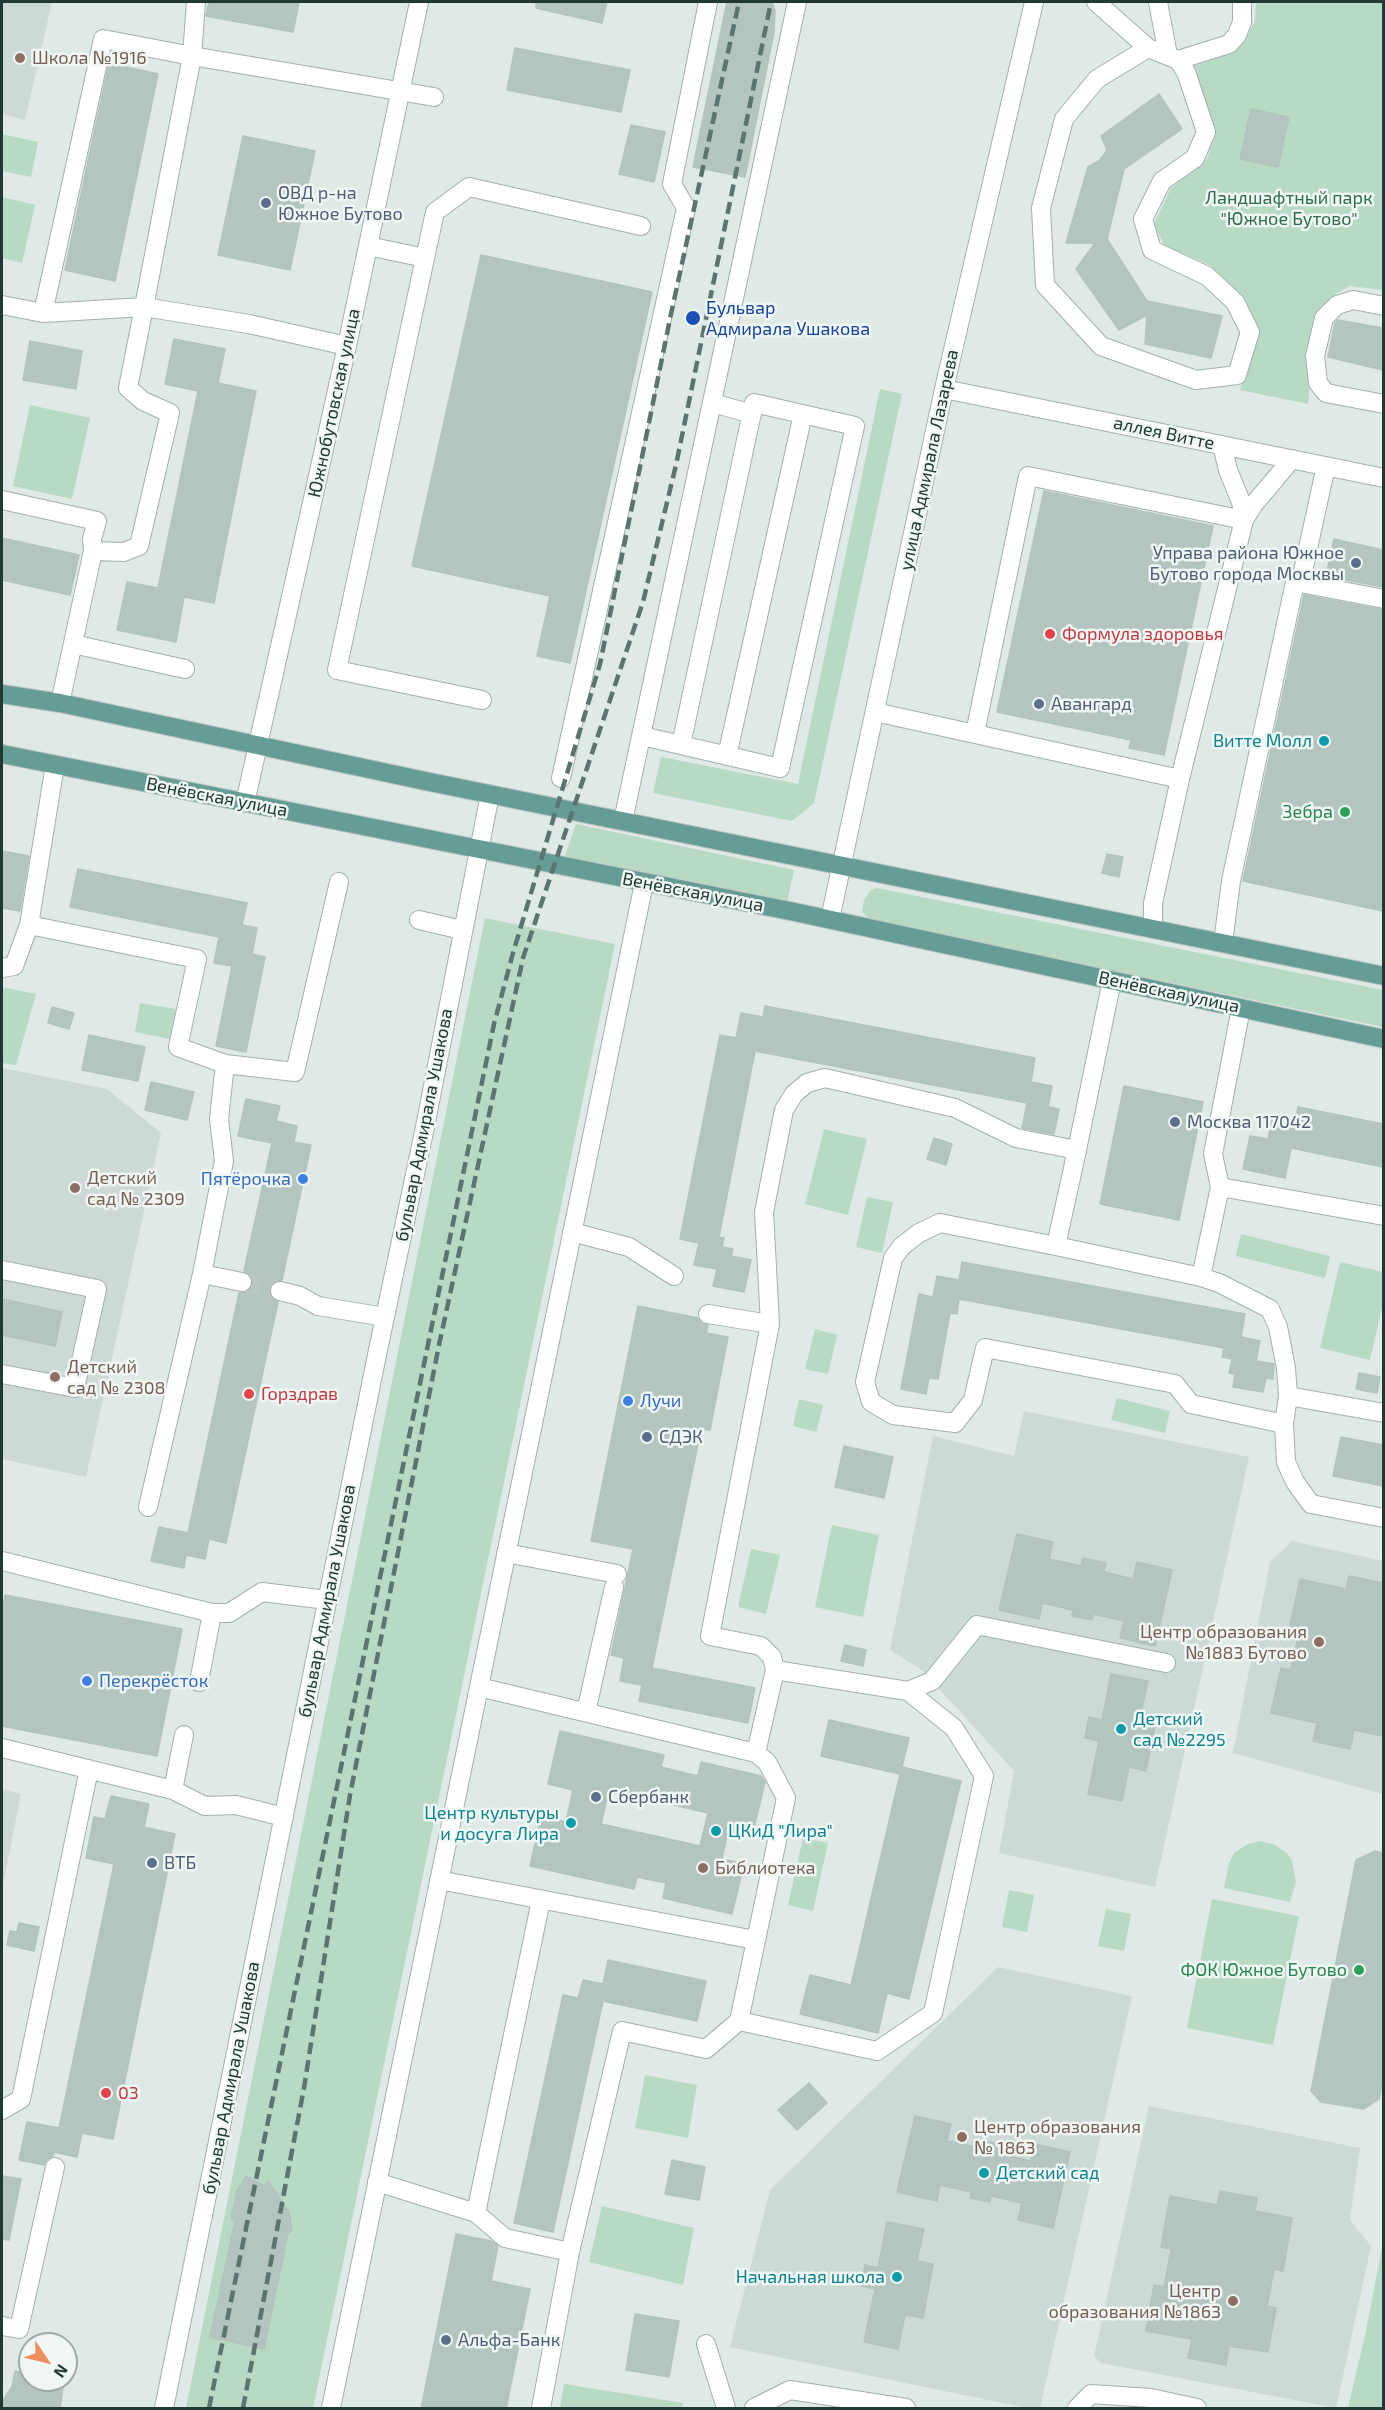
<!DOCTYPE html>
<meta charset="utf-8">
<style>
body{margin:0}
#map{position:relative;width:1385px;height:2410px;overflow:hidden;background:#dfe9e6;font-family:"Exo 2",sans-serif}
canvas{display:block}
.frame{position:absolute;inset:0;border:3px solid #213835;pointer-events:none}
.north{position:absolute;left:18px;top:2332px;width:60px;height:60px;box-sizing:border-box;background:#eff6f3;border:2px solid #9daaa7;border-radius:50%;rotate:125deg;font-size:16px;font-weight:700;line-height:24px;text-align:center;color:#213835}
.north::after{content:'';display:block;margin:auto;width:21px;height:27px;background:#eb8f5c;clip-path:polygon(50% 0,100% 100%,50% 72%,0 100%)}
</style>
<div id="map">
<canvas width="1385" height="2410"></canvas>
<div class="frame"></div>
<div class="north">N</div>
</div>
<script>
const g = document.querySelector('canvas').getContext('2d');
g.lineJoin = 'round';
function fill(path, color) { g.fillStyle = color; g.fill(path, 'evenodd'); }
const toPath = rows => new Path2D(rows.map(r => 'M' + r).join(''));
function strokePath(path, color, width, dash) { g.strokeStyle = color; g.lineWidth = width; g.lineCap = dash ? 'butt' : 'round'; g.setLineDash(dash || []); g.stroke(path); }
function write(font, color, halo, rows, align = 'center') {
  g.font = font + ' "Exo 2",sans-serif'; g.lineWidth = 5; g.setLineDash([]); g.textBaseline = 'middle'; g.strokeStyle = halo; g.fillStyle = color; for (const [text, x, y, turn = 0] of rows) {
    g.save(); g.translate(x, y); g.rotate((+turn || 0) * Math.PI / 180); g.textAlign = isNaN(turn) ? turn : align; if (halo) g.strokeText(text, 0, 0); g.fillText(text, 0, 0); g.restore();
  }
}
const built = toPath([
 [2,2,52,2,25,120,2,114],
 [2,1068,107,1089,161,1133,86,1477,2,1459],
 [1024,1411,1249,1457,1155,1887,999,1853,1014,1771,922,1670,890,1650,933,1436,1014,1456],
 [1292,1541,1383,1561,1383,1794,1233,1753,1270,1562],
 [2,1789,21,1794,2,1890],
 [998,1967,1132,1996,1040,2408,1027,2408,730,2347,770,2190],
 [1149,2106,1360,2148,1350,2220,1371,2246,1336,2408,1101,2363,1094,2356]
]);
const green = toPath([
 [1256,2,1383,2,1383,290,1349,286,1330,298,1318,318,1311,367,1308,404,1240,390,1258,328,1241,294,1211,266,1164,245,1154,224,1171,188,1207,159,1216,131,1193,66,1229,54,1241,45,1255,21],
 [2,134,38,142,31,177,2,171],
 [2,197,35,205,22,263,2,258],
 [880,389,902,394,814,803,792,821,653,793,661,757,798,784],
 [30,405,90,418,72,499,13,486],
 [576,824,794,870,787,903,564,858],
 [877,888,1383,990,1383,1027,869,920,862,911,864,900,870,891],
 [485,918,615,944,313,2408,186,2408],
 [2,987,36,994,16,1065,2,1063],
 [140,1003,176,1009,170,1039,135,1032],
 [824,1129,867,1139,848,1215,805,1204],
 [867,1197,893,1202,882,1253,856,1247],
 [1241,1234,1330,1256,1325,1278,1236,1256],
 [1340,1262,1383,1272,1383,1303,1370,1360,1320,1348],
 [815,1329,837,1335,828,1374,805,1369],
 [1117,1398,1170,1411,1165,1433,1111,1420],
 [799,1399,823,1405,816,1432,793,1426],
 [832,1525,879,1535,863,1617,815,1607],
 [751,1549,780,1555,766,1614,738,1607],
 [803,1838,828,1843,813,1911,788,1905],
 [1261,1841,1275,1845,1287,1853,1292,1861,1296,1882,1290,1902,1224,1888,1229,1863,1235,1852,1248,1844],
 [1009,1890,1034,1895,1027,1932,1002,1927],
 [1212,1899,1299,1916,1273,2045,1187,2028],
 [1106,1909,1131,1914,1124,1951,1098,1946],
 [645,2075,697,2085,688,2138,635,2128],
 [602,2206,694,2228,683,2285,589,2262],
 [1383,2242,1383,2408,1348,2408,1366,2331],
 [564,2384,683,2403,682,2408,560,2408]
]);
const building = toPath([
 [209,2,299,2,293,32,206,16,209,2],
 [536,2,607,2,602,23,536,8,536,2],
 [727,2,772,2,775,11,774,32,745,177,693,167,727,2],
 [515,48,630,70,621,112,507,90,515,48],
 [109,63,158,74,115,281,65,270,109,63],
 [1159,94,1182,129,1124,169,1107,239,1147,301,1222,316,1211,358,1145,344,1147,315,1119,330,1076,269,1095,243,1066,243,1088,167,1100,160,1107,150,1101,136,1159,94],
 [1251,109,1289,117,1278,167,1240,159,1251,109],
 [631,125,665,132,654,182,619,174,631,125],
 [243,136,315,151,290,270,218,255,243,136],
 [481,255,652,292,570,663,537,656,550,596,412,566,481,255],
 [1338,320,1383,328,1383,370,1328,357,1335,323,1338,320],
 [174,339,225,349,218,383,256,391,214,603,184,597,176,642,117,630,127,582,158,588,198,391,165,384,174,339],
 [30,341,82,351,76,389,23,380,30,341],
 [1044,491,1213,526,1164,755,1129,748,1131,740,997,712,1044,491],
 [2,538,79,555,70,595,2,580,2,538],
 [1334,539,1383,550,1383,587,1326,576,1334,539],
 [1304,595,1383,610,1383,911,1243,881,1304,595],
 [2,851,29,856,20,911,2,908,2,851],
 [1107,854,1123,857,1119,877,1102,873,1107,854],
 [78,869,247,903,242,925,257,928,252,954,265,957,246,1052,216,1046,232,966,214,963,219,937,70,907,78,869],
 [765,1006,1035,1058,1031,1082,1052,1086,1048,1107,1059,1109,1054,1134,1022,1128,1027,1103,755,1051,719,1237,724,1238,722,1247,733,1249,731,1256,751,1260,744,1292,713,1286,717,1269,694,1265,699,1243,680,1239,720,1035,736,1038,741,1013,763,1017,765,1006],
 [52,1007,74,1013,69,1029,48,1023,52,1007],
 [89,1035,145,1047,138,1081,82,1070,89,1035],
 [151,1082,194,1092,187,1120,145,1110,151,1082],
 [1124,1086,1203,1102,1179,1220,1100,1204,1124,1086],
 [246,1099,280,1106,276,1121,297,1126,294,1142,311,1145,282,1280,272,1283,269,1289,272,1299,278,1302,226,1543,209,1539,205,1559,186,1555,184,1568,151,1561,159,1527,188,1533,239,1293,246,1292,253,1285,252,1278,244,1271,272,1143,238,1136,246,1099],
 [1298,1107,1383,1124,1383,1167,1291,1148,1285,1178,1243,1169,1250,1136,1268,1139,1272,1119,1295,1124,1298,1107],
 [934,1138,952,1144,946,1165,927,1159,934,1138],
 [962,1262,1245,1314,1241,1337,1260,1341,1256,1361,1274,1364,1273,1379,1266,1378,1263,1392,1233,1387,1235,1374,1229,1373,1232,1359,1222,1357,1224,1348,959,1299,957,1314,950,1313,938,1379,929,1378,926,1394,901,1389,919,1294,933,1297,937,1276,959,1280,962,1262],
 [2,1299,62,1312,55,1346,2,1335,2,1299],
 [638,1306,698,1318,701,1323,708,1325,706,1333,728,1337,710,1430,701,1429,652,1668,755,1688,748,1723,639,1701,642,1685,620,1681,624,1658,611,1655,633,1549,591,1541,638,1306],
 [1359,1373,1380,1377,1377,1393,1356,1389,1359,1373],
 [1341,1437,1383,1445,1383,1486,1333,1476,1341,1437],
 [844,1446,893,1457,884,1498,835,1487,844,1446],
 [1017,1534,1053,1542,1049,1559,1081,1566,1083,1558,1106,1563,1104,1572,1133,1579,1137,1562,1172,1570,1155,1646,1120,1638,1124,1621,1093,1614,1092,1620,1072,1616,1073,1610,1042,1603,1039,1619,999,1610,1017,1534],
 [1349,1576,1383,1583,1383,1736,1354,1730,1350,1749,1313,1741,1317,1723,1271,1713,1281,1668,1291,1670,1299,1632,1289,1630,1300,1579,1346,1589,1349,1576],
 [5,1595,182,1629,157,1756,2,1726,2,1613,5,1595],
 [845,1645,866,1650,863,1666,841,1661,845,1645],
 [1111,1674,1148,1681,1141,1713,1157,1717,1146,1771,1129,1767,1122,1801,1088,1794,1099,1741,1085,1738,1089,1717,1102,1720,1111,1674],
 [829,1720,909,1738,902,1767,961,1781,909,1999,887,1993,878,2033,800,2014,810,1975,851,1985,900,1774,821,1756,829,1720],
 [560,1731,664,1755,661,1767,698,1776,701,1762,761,1776,765,1782,752,1836,728,1830,722,1859,744,1864,732,1914,663,1898,666,1883,637,1877,634,1889,530,1866,541,1817,566,1822,573,1790,548,1784,560,1731],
 [609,1790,708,1813,700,1846,601,1824,609,1790],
 [111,1796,149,1804,144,1827,175,1834,113,2139,82,2133,77,2157,54,2152,53,2156,47,2159,44,2165,19,2160,27,2122,59,2128,114,1864,86,1858,94,1817,105,1819,111,1796],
 [1375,1851,1383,1853,1383,2080,1379,2099,1364,2109,1321,2102,1311,2091,1356,1860,1375,1851],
 [19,1923,39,1927,34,1951,7,1945,10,1931,17,1932,19,1923],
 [608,1960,706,1981,697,2021,603,2001,553,2232,514,2223,563,1995,578,1998,583,1980,603,1984,608,1960],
 [809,2083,827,2103,797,2130,778,2110,809,2083],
 [915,2116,951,2124,947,2141,979,2148,981,2140,1004,2145,1002,2154,1031,2161,1035,2144,1070,2152,1053,2228,1018,2220,1022,2203,991,2196,990,2202,970,2198,971,2192,940,2185,937,2201,897,2192,915,2116],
 [672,2160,705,2167,699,2200,665,2194,672,2160],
 [2,2176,21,2179,9,2240,2,2239,2,2176],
 [246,2176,264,2186,268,2181,289,2212,292,2231,288,2233,264,2349,210,2337,235,2222,231,2218,237,2191,246,2176],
 [1220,2191,1257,2198,1255,2211,1292,2218,1283,2271,1274,2269,1267,2306,1276,2308,1268,2352,1229,2346,1226,2365,1188,2358,1192,2339,1146,2331,1154,2285,1164,2287,1171,2249,1161,2247,1170,2196,1217,2205,1220,2191],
 [887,2222,924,2229,917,2261,933,2264,923,2318,905,2315,898,2349,864,2342,875,2289,861,2286,865,2265,878,2268,887,2222],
 [456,2234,491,2241,498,2246,491,2281,530,2289,506,2409,421,2409,456,2234],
 [635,2314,679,2321,669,2377,626,2370,635,2314],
 [15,2371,30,2374,30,2380,64,2380,60,2409,2,2409,2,2402,12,2387,15,2371]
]);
const minorTunnel = toPath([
 [242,1282,280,1291]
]);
const minor = toPath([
 [196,2,192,56,144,307,43,313,103,39,192,56,434,97],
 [1096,2,1148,48,1178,60,1186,72,1206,132,1195,158,1162,181,1143,219,1152,250,1207,276,1235,302,1250,332,1237,375,1196,380,1101,346,1045,285,1041,208,1064,119,1097,79,1148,48],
 [1158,2,1168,55],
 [1178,60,1229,44,1237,35,1242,22,1242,2],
 [368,246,425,258,435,212,469,187,641,226],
 [425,258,337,670,482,700],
 [2,305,43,313],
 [1384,306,1353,300,1337,305,1324,318,1315,356,1318,383,1326,393,1384,404],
 [944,389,1384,478],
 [713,403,752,414],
 [1222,445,1228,470,1241,502,1244,520],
 [2,500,97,521,92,539,93,551],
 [1303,571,1326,466],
 [73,644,185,669],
 [60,703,93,551,124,552,139,546,170,413,143,401,128,388,144,307,249,324,347,346],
 [875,712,1180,779],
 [975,733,1028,476,1244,520],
 [642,736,780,768,855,426,754,403,681,745],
 [727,756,803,414],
 [561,778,686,208,672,184,708,2],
 [245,803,347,346,419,2],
 [623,821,797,2],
 [830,919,944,389,1034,2],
 [419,920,462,930],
 [29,925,197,959,178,1047,225,1064,219,1119,224,1161,202,1274,148,1507],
 [1153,928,1153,903,1180,779,1244,520,1254,504,1292,459],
 [1223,943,1231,881,1295,582,1384,599],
 [2,968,14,966,29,925,55,765],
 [225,1064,295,1072,339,882],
 [1077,1150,1056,1246,1201,1277,1219,1283,1270,1309,1278,1327,1286,1368,1288,1396,1284,1424,1286,1462,1295,1482,1311,1504,1384,1518],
 [1220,1187,1384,1216],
 [572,1232,629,1247,674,1276],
 [1056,1246,940,1223,919,1233,902,1246,893,1258,865,1382,871,1402,893,1415,955,1423,973,1400,985,1348,1175,1384,1191,1404,1284,1424],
 [2,1270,97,1289,75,1388,2,1374],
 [202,1274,242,1282],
 [1201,1277,1220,1187,1213,1154,1241,1008],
 [280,1291,300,1296,318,1306,385,1317],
 [708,1314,770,1324],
 [1288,1396,1384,1413],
 [506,1553,617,1574],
 [2,1561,212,1613,229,1613,262,1592,327,1600],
 [199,1682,212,1613],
 [479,1687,756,1753],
 [908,1691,932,1681,977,1625,1166,1663],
 [586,1712,614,1587],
 [2,1748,173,1790,205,1806,236,1805,284,1817],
 [173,1790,184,1735],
 [439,1880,755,1940],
 [739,2021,877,2051,933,2013,984,1776,954,1728,908,1691,775,1670],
 [2,2110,21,2099,89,1769],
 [377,2182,476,2213,505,2238,570,2252,622,2031,706,2049,739,2021,786,1798,767,1762,756,1753,775,1670,772,1657,761,1646,710,1636,770,1324,764,1212,784,1110,794,1094,807,1083,825,1078,955,1108,1016,1138,1077,1150,1112,980],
 [476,2213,541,1900],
 [2,2326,19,2329,55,2167],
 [706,2344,726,2408],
 [164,2408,378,1350,425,1127,490,794],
 [331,2408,644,883],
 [541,2408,570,2252],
 [754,2408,790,2390,906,2408],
 [1077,2408,1091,2394,1151,2398,1197,2408]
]);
const major = toPath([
 [2,694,60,703,425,781,1384,976],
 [2,754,790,911,1384,1039]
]);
const rail = toPath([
 [209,2408,494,1024,513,953,600,664,671,314,739,2],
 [243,2408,304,2088,350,1795,439,1345,523,958,643,602,676,465,771,2]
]);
const markers = [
 [20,58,6,"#8d6e63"],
 [266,203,6,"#5c6f8a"],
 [693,318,8,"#1a4fb4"],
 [1356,563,6,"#5c6f8a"],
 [1050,634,6,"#e0444e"],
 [1039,704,6,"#5c6f8a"],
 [1324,741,6,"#0f9aa8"],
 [1345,812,6,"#2e9e5b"],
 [1175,1122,6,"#5c6f8a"],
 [303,1179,6,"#3f7fe0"],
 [75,1188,6,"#8d6e63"],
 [55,1377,6,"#8d6e63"],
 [249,1394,6,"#e0444e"],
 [628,1401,6,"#3f7fe0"],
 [647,1437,6,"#5c6f8a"],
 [1319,1642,6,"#8d6e63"],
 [87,1681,6,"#3f7fe0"],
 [1121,1729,6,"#0f9aa8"],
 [596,1797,6,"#5c6f8a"],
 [571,1823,6,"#0f9aa8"],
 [716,1831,6,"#0f9aa8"],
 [152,1863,6,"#5c6f8a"],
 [703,1868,6,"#8d6e63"],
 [1359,1970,6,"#2e9e5b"],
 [106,2093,6,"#e0444e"],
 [962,2137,6,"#8d6e63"],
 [984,2173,6,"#0f9aa8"],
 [897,2277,6,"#0f9aa8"],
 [1233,2301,6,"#8d6e63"],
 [446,2340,6,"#5c6f8a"]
];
const educationNames = [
 ["Школа №1916",32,58],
 ["Детский",87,1178],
 ["сад № 2309",87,1199],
 ["Детский",67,1367],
 ["сад № 2308",67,1388],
 ["Центр образования",1307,1632,"right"],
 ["№1883 Бутово",1307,1653,"right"],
 ["Библиотека",715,1868],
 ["Центр образования",974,2127],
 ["№ 1863",974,2148],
 ["Центр",1221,2291,"right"],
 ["образования №1863",1221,2312,"right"]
];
const serviceNames = [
 ["ОВД р-на",278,193],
 ["Южное Бутово",278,214],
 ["Управа района Южное",1344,553,"right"],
 ["Бутово города Москвы",1344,574,"right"],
 ["Авангард",1051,704],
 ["Москва 117042",1187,1122],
 ["СДЭК",659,1437],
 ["Сбербанк",608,1797],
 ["ВТБ",164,1863],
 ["Альфа-Банк",458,2340]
];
const parkNames = [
 ["Ландшафтный парк",1289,198],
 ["\"Южное Бутово\"",1289,219]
];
const transitNames = [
 ["Бульвар",706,308],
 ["Адмирала Ушакова",706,329]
];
const streetNames = [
 ["Южнобутовская улица",334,403,-78],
 ["аллея Витте",1164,433,12],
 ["улица Адмирала Лазарева",929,460,-78],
 ["Венёвская улица",217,797,11],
 ["Венёвская улица",693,892,11],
 ["Венёвская улица",1169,992,12],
 ["бульвар Адмирала Ушакова",424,1125,-79],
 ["бульвар Адмирала Ушакова",327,1601,-79],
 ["бульвар Адмирала Ушакова",231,2078,-79]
];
const healthNames = [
 ["Формула здоровья",1062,634],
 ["Горздрав",261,1394],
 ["03",118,2093]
];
const cultureNames = [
 ["Витте Молл",1312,741],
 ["Детский",1133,1719,"left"],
 ["сад №2295",1133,1740,"left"],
 ["Центр культуры",559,1813],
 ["и досуга Лира",559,1834],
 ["ЦКиД \"Лира\"",728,1831,"left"],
 ["Детский сад",996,2173,"left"],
 ["Начальная школа",885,2277]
];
const leisureNames = [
 ["Зебра",1333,812],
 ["ФОК Южное Бутово",1347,1970]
];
const shopNames = [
 ["Пятёрочка",291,1179,"right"],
 ["Лучи",640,1401],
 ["Перекрёсток",99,1681]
];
fill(built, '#cdd9d5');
fill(green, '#b8dac5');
fill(building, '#b4c4bf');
strokePath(building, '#b2c2bd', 1.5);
strokePath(minorTunnel, '#b9c6c3', 18, [18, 9]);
strokePath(minor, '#a2b0ad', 20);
strokePath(major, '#bcc3c2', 20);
strokePath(minor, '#fff', 18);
strokePath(major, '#659d95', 18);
strokePath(rail, '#5b7470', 4.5, [12, 6]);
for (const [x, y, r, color] of markers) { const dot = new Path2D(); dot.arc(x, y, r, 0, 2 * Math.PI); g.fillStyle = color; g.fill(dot); strokePath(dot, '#eff6f3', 2); }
write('18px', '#785e54', '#eff6f3', educationNames, 'left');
write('18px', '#4e5e75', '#eff6f3', serviceNames, 'left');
write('18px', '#2d6d4d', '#eff6f3', parkNames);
write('18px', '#164399', '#eff6f3', transitNames, 'left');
write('18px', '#213835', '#eff6f3', streetNames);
write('18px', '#be3a42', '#eff6f3', healthNames, 'left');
write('18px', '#0d838f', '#eff6f3', cultureNames, 'right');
write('18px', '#27864d', '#eff6f3', leisureNames, 'right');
write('18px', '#366cbe', '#eff6f3', shopNames, 'left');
</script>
